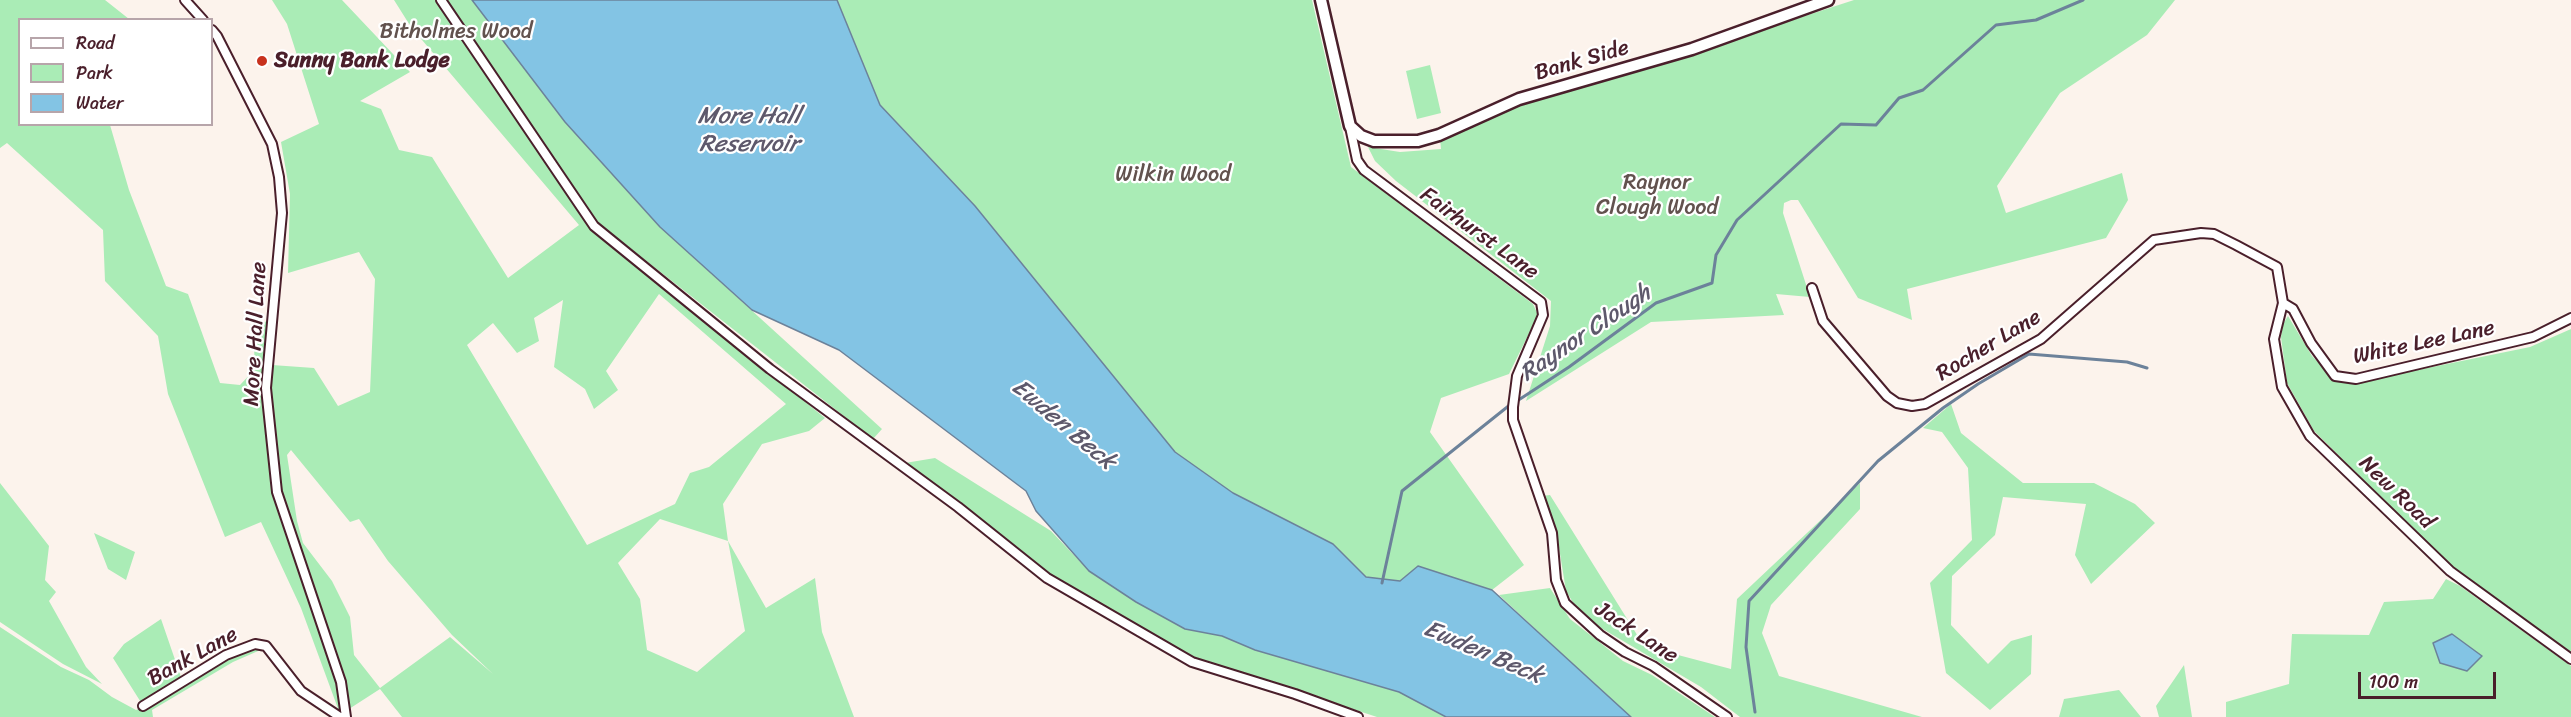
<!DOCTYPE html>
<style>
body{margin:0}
#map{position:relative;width:2571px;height:717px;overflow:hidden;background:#fcf3ec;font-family:Sriracha,sans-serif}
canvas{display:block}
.legend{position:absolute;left:18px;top:18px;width:195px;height:108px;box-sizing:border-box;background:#fff;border:2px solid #b7a5aa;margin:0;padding:8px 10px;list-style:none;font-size:18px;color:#4a1f2b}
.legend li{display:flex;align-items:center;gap:12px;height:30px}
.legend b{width:30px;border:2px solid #b7a5aa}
.scale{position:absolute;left:2358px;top:672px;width:138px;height:27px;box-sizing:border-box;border:3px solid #4a1f2b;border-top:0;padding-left:8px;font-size:18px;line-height:21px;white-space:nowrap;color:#4a1f2b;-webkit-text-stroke:4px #fff;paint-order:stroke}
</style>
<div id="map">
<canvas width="2571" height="717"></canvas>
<ul class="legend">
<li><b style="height:8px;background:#fff"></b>Road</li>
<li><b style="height:16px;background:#aaecb6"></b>Park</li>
<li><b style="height:16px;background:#83c4e4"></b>Water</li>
</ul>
<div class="scale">100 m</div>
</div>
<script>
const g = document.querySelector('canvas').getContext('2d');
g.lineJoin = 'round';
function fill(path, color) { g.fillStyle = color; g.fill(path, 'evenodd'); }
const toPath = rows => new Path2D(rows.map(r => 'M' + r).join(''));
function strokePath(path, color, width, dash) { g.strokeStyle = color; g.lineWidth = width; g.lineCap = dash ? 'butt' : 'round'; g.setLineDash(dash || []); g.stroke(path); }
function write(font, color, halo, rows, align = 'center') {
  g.font = font + ' Sriracha,sans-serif'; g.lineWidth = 4.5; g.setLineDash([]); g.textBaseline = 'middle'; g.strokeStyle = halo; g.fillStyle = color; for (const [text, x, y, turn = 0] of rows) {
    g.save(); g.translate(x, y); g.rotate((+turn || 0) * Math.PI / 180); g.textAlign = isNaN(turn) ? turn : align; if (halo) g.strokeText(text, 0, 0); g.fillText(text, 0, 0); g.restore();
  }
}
const green = toPath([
 [0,0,105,0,129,19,20,20,20,124,110,125,129,190,166,286,188,294,220,383,240,385,255,369,253,325,268,321,263,386,274,493,338,684,340,714,301,608,261,522,225,537,168,394,158,336,105,281,103,230,7,143,0,148],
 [272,0,342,0,410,72,360,101,381,109,399,150,432,157,508,278,579,225,411,27,394,0,472,0,565,122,660,227,882,429,873,439,598,223,571,183,573,200,591,229,825,418,809,431,762,444,723,504,728,541,766,608,815,578,822,632,854,717,402,717,380,689,349,709,279,491,269,388,272,365,314,368,338,406,370,392,375,279,359,252,288,273,290,194,281,142,319,124,287,24],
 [659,294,786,404,709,467,690,473,675,504,587,545,467,345,493,323,517,353,539,341,534,318,563,300,554,367,585,389,594,409,618,390,606,371],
 [291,450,350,522,359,519,388,561,452,635,493,674,450,637,380,688,354,655,350,617,332,581,303,543,297,521,287,455],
 [660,519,728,541,745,631,697,672,647,650,640,599,618,563],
 [837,0,1312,0,1351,167,1533,304,1538,315,1509,374,1441,398,1430,432,1524,565,1492,590,1418,566,1400,581,1366,577,1333,544,1233,493,1175,452,975,206,880,105],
 [1854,0,2175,0,2147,35,2060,93,1997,186,2006,213,2122,173,2128,200,2106,238,1907,289,1912,320,1858,298,1798,200,1791,200,1784,203,1783,213,1810,297,1776,294,1784,315,1651,322,1526,401,1550,326,1551,301,1396,181,1375,161,1368,147,1400,152,1441,149,1440,138,1525,102,1667,61],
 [1430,65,1441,113,1417,119,1406,71],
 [2288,316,2312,356,2334,379,2354,383,2530,347,2571,329,2571,652,2452,567,2314,431,2287,383,2281,337,2283,324],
 [1951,404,1961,433,2023,483,2094,483,2135,504,2155,523,2091,584,2075,555,2086,504,2003,497,1995,535,1952,576,1951,625,1988,664,2011,641,2032,635,2031,674,1990,710,1946,673,1930,583,1972,540,1968,468,1942,432,1923,428],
 [935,458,1051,531,1089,571,1185,629,1222,636,1255,650,1399,692,1446,717,1377,717,1194,657,1047,573,905,463],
 [0,483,49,546,45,580,56,592,49,601,86,667,102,684,63,664,0,622],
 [1860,483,1860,509,1771,605,1762,633,1779,676,1922,717,1740,717,1701,687,1596,625,1577,609,1566,591,1556,529,1542,496,1550,495,1644,646,1731,669,1737,599],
 [94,533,135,552,126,580,108,569],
 [2446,579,2460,586,2571,666,2571,717,2226,717,2226,702,2289,684,2292,634,2369,635,2384,602,2433,599],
 [1550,588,1570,619,1598,641,1623,661,1652,675,1715,717,1630,717,1499,595],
 [161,619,182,680,142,704,113,658,124,644],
 [0,627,61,667,89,680,112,697,136,710,144,707,227,657,254,646,265,648,233,662,152,710,153,717,0,717],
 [2184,665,2192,717,2159,717,2156,706],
 [2119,690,2141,717,2059,717,2064,699]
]);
const water = toPath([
 [472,0,837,0,880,105,975,206,1175,452,1233,493,1333,544,1366,577,1400,581,1418,566,1492,590,1631,717,1446,717,1399,692,1255,650,1222,636,1185,629,1136,602,1089,571,1036,511,1026,491,839,350,752,310,660,227,565,122,472,0],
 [2452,634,2482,656,2467,671,2440,663,2433,643,2452,634]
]);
const stream = toPath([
 [1517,401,1569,367,1656,303,1712,283,1716,255,1737,220,1841,124,1876,125,1899,98,1923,90,1996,25,2036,20,2083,0],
 [1382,583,1402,491,1511,404],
 [1755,712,1746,647,1749,601,1878,461,1943,408,1978,384,2029,354,2127,362,2147,368]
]);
const street = toPath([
 [185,0,203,20],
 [441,0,594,226,770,369,958,507,1047,578,1192,662,1295,694,1358,717],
 [212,30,217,36,272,144,279,177,282,213,266,388,277,492,341,682,346,717],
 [1350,127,1357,160,1364,170,1541,302,1543,315,1517,376,1513,407,1513,420,1552,533,1556,580,1565,603,1600,635,1625,652,1653,666,1727,717],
 [1812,288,1823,321,1887,396,1897,403,1912,406,1925,404,2041,339,2154,240,2201,233,2214,234,2236,245,2277,267,2283,303,2274,339,2282,387,2310,436,2450,571,2571,659],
 [2283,303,2293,309,2311,343,2335,376,2356,379,2533,337,2571,318],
 [143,706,226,655,255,644,266,646,301,691,340,717]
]);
const secondary = toPath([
 [1321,0,1350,126,1361,136,1374,141,1418,141,1439,135,1519,99,1692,49,1828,0]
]);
const markers = [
 [262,61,6,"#c8321e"]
];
const parkNames = [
 ["Bitholmes Wood",456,32],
 ["Wilkin Wood",1173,175],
 ["Raynor",1657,183],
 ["Clough Wood",1657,208]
];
const poiNames = [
 ["Sunny Bank Lodge",274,61]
];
const streetNames = [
 ["Bank Side",1582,61,-16],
 ["Fairhurst Lane",1479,234,36],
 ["More Hall Lane",256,334,-87],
 ["White Lee Lane",2424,343,-12],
 ["Rocher Lane",1989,346,-31],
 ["New Road",2396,493,44],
 ["Jack Lane",1636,633,33],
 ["Bank Lane",193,657,-29]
];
const waterNames = [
 ["More Hall",749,117],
 ["Reservoir",749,145],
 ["Raynor Clough",1586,334,-34],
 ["Ewden Beck",1063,425,40],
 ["Ewden Beck",1483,653,23]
];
fill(green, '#aaecb6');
fill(water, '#83c4e4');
strokePath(water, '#6c829a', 1.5);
strokePath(stream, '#6c829a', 3);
strokePath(street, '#4a1f2b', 12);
strokePath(secondary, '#4a1f2b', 15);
strokePath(street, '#fff', 8);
strokePath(secondary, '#fff', 10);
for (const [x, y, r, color] of markers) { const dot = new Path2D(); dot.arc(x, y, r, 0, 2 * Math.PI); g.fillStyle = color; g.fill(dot); strokePath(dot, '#fff', 2); }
write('22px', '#62524e', '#fff', parkNames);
write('bold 22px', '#4a1f2b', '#fff', poiNames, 'left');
write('22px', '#4a1f2b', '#fff', streetNames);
write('italic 24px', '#5e596c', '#fff', waterNames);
</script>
